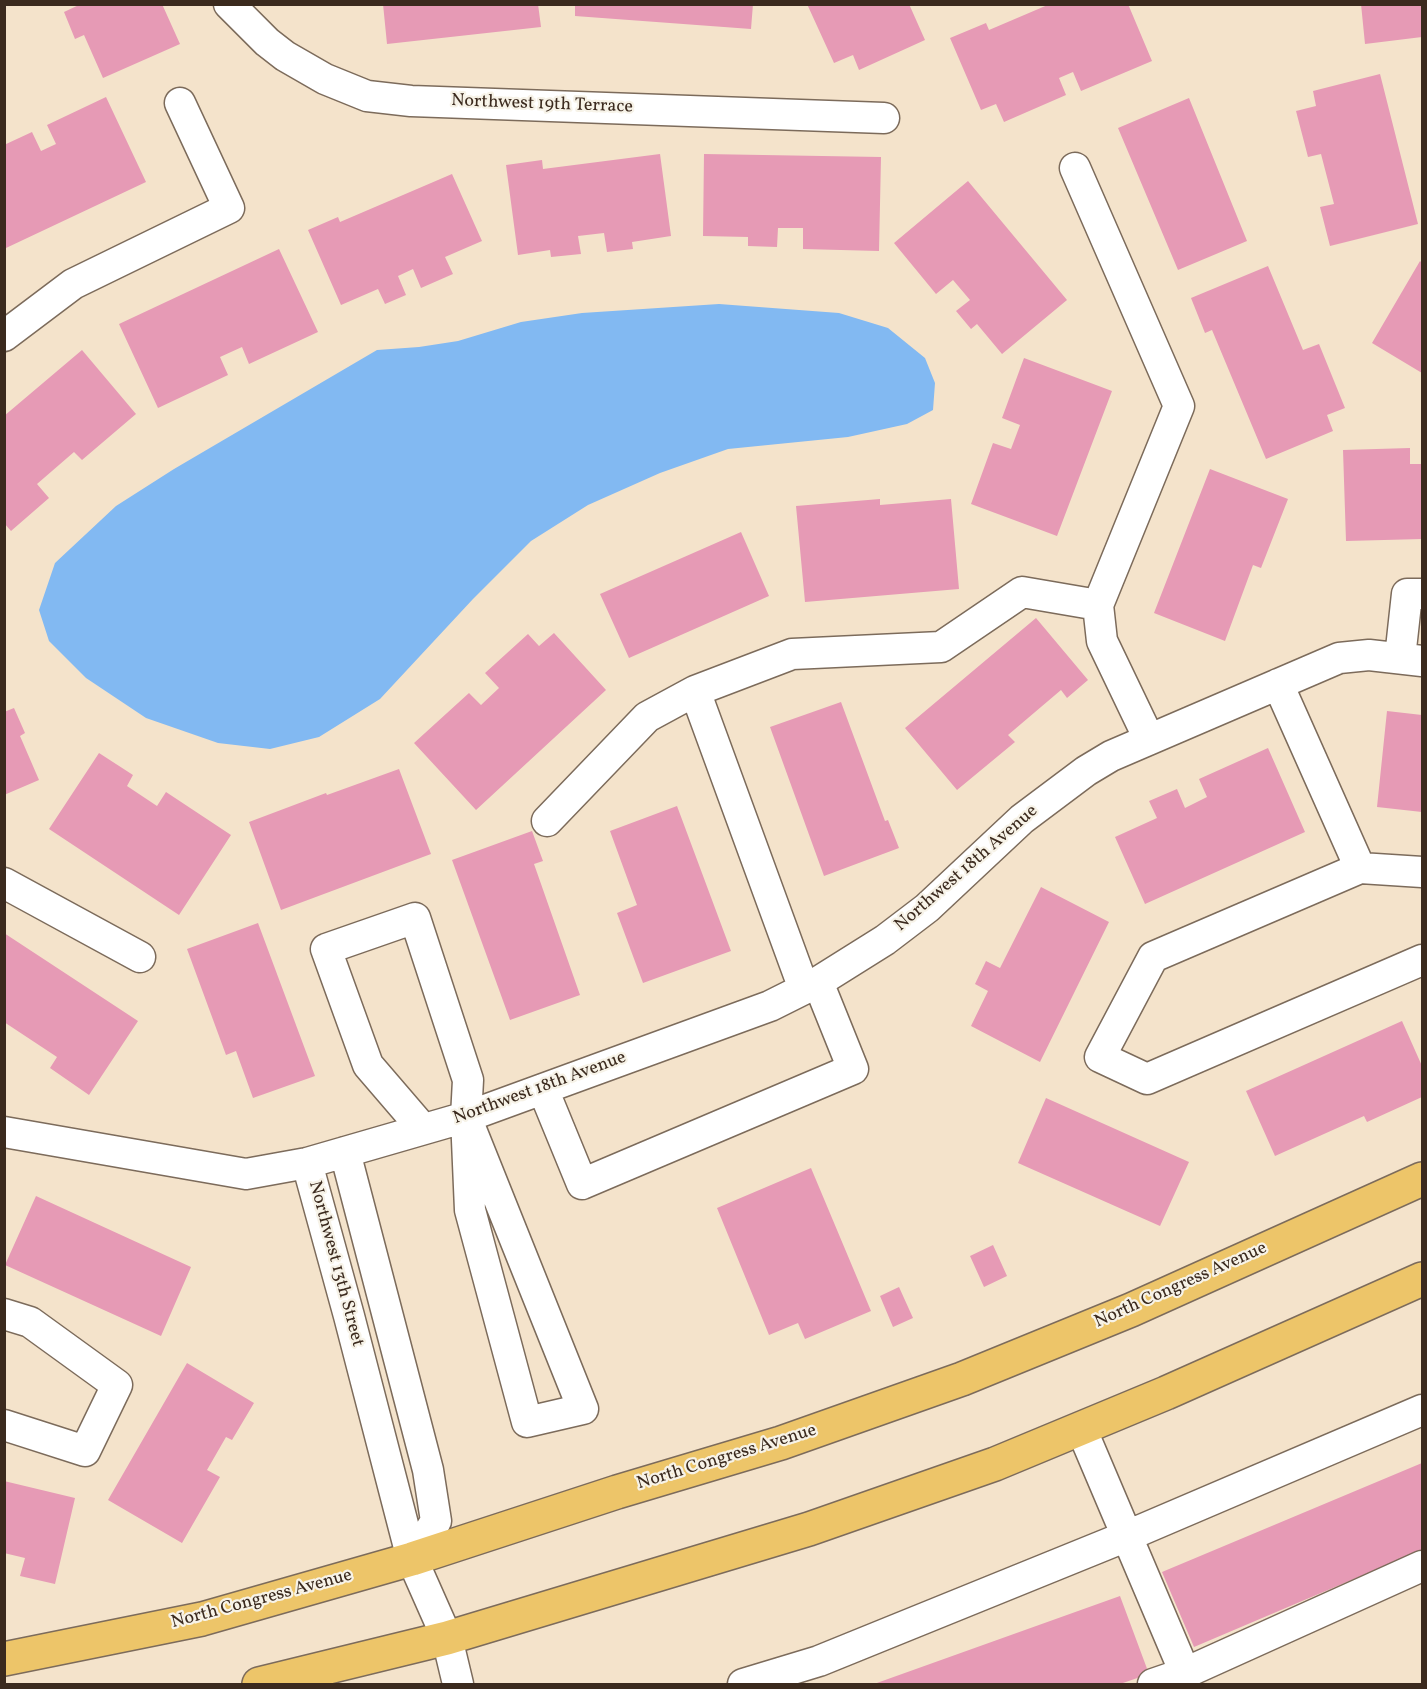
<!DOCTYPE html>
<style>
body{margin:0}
#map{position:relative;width:1427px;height:1689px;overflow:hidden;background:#f4e3cb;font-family:Vollkorn,serif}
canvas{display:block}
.frame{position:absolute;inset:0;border:6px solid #3b2a1e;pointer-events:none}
</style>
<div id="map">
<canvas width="1427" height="1689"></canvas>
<div class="frame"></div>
</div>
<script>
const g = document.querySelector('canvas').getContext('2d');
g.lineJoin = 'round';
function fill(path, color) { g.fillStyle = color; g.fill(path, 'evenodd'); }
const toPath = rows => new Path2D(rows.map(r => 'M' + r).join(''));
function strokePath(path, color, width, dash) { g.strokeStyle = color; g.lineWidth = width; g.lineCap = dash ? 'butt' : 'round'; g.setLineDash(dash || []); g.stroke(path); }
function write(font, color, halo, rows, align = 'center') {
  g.font = font + ' Vollkorn,serif'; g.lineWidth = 4.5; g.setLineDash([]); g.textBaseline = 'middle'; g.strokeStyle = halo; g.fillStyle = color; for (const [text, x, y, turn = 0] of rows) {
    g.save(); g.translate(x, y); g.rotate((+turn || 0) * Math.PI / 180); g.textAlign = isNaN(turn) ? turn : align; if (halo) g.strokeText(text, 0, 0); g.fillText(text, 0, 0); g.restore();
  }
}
const water = toPath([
 [719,304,839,313,888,328,925,358,935,383,933,410,907,424,848,437,728,449,660,473,588,505,531,541,473,599,380,699,319,737,270,749,218,743,146,718,86,678,49,641,39,610,55,563,116,506,174,469,377,350,419,347,458,341,521,322,582,313]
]);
const building = toPath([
 [81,4,162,4,180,44,103,78,84,35,75,39,64,12],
 [383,4,538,4,541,27,387,44],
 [575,4,753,4,751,29,575,16],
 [807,4,909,4,925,40,859,70,853,55,834,63],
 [1050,4,1128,4,1152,61,1081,91,1073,72,1059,78,1066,95,1004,122,996,104,981,110,950,38,986,23,989,30],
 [1361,4,1422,4,1422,37,1365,44],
 [1380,74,1418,224,1330,246,1320,207,1334,204,1321,154,1308,157,1296,111,1316,106,1313,91],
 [106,97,146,182,6,248,4,244,4,145,32,132,41,151,56,144,47,125],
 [1189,98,1247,241,1178,270,1118,128],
 [660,154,671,236,632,242,633,249,607,252,604,233,578,236,581,254,551,257,550,250,518,255,506,165,542,160,543,169],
 [704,154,881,157,879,251,803,249,803,228,778,228,777,247,748,246,748,237,703,236],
 [452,174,482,241,445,257,453,274,421,288,413,269,398,276,406,295,385,304,378,289,341,305,308,230,338,217,340,222],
 [968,181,1067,300,1002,354,977,324,971,329,956,311,970,300,953,280,936,294,894,243],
 [279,249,318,332,249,364,242,347,220,357,228,375,158,408,119,324],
 [1420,261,1422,263,1422,373,1372,343],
 [1268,266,1303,350,1319,344,1345,408,1327,415,1333,431,1266,459,1212,330,1205,333,1191,298],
 [82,350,136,414,82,460,74,452,37,484,49,498,11,531,4,523,4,416],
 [1024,358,1112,391,1057,536,971,504,993,443,1011,449,1020,425,1002,418],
 [1410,448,1410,464,1422,464,1422,539,1346,541,1343,450],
 [1210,469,1288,499,1261,568,1253,565,1225,641,1154,613],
 [880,499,880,505,951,499,959,589,805,602,796,506],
 [741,532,769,596,629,658,600,594],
 [1036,618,1088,680,1067,698,1061,690,1008,735,1015,742,957,790,905,728],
 [554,633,606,690,476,810,414,743,469,693,481,705,499,688,485,673,528,634,539,646],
 [841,702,885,821,888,820,899,848,824,876,770,727],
 [14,708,25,733,20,736,39,780,4,795,4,712],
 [1387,711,1422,715,1422,812,1377,807],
 [1268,748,1305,832,1145,904,1115,837,1157,818,1149,801,1177,789,1185,808,1207,797,1199,779],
 [99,753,133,775,127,786,157,806,166,792,231,835,179,915,49,829],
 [399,769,431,854,281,910,249,822,326,793,327,795],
 [677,806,731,951,643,983,617,913,637,905,610,831],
 [532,831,543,861,534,864,580,995,510,1020,452,860],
 [1041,887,1109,922,1040,1062,971,1026,988,991,975,984,986,961,1000,968],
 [258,923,315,1076,253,1098,236,1051,226,1055,187,949],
 [4,933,138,1021,89,1095,50,1068,57,1057,4,1022],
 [1402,1021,1422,1066,1422,1097,1367,1122,1364,1116,1275,1156,1246,1091],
 [1046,1098,1189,1162,1160,1226,1018,1163],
 [811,1168,871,1311,805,1339,798,1323,769,1335,717,1208],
 [36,1196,191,1267,161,1336,5,1265],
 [993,1245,1007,1276,984,1287,970,1256],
 [899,1287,913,1318,893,1327,880,1296],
 [187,1363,254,1403,232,1440,226,1437,207,1470,220,1477,182,1543,108,1500],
 [1422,1463,1422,1550,1194,1647,1162,1572],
 [4,1481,75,1498,55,1584,20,1576,25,1558,4,1553],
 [1120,1596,1149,1674,1120,1684,874,1684]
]);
const minor = toPath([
 [229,4,267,42,285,56,325,79,367,96,411,101,884,118],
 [1075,168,1179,406,1098,605],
 [4,336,73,284,229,208,180,103],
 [1400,658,1407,594,1422,594],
 [1278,684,1360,868],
 [695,691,792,654,941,647,1022,592,1098,605,1102,641,1149,739],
 [547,821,647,717,695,691,804,989],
 [1422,872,1360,868,1153,957,1100,1057,1147,1079,1422,960],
 [4,883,140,957],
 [543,1089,582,1184,853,1069,818,982],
 [423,1129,368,1065,326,949,415,918,468,1080,466,1117,470,1210,527,1422,583,1409,466,1117],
 [4,1132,246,1174,307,1163,466,1117,770,1006,818,982,885,940,927,908,1022,819,1086,771,1111,756,1339,658,1369,655,1422,661],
 [345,1152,428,1470,436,1521,412,1559],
 [307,1163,349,1316,412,1559,447,1638,458,1684],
 [4,1314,30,1322,117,1385,85,1451,4,1425],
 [1081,1428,1185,1673,1153,1684],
 [1185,1673,1422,1566],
 [743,1684,819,1661,1127,1536,1422,1410]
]);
const major = toPath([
 [4,1659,202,1619,412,1559,617,1492,781,1443,962,1379,1131,1310,1422,1179],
 [259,1684,447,1638,809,1529,995,1464,1166,1393,1422,1279]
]);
const streetNames = [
 ["Northwest 19th Terrace",542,105,2],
 ["Northwest 18th Avenue",967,869,-41],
 ["Northwest 18th Avenue",540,1089,-20],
 ["Northwest 13th Street",335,1264,75],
 ["North Congress Avenue",1181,1286,-24],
 ["North Congress Avenue",727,1458,-17],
 ["North Congress Avenue",262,1600,-15]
];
fill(water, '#82b9f2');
fill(building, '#e69ab5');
strokePath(minor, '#7c6b5b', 33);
strokePath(major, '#7c6b5b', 36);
strokePath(minor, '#fff', 30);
strokePath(major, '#edc569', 33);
write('18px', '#3b2a1e', '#f7f3e8', streetNames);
</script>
